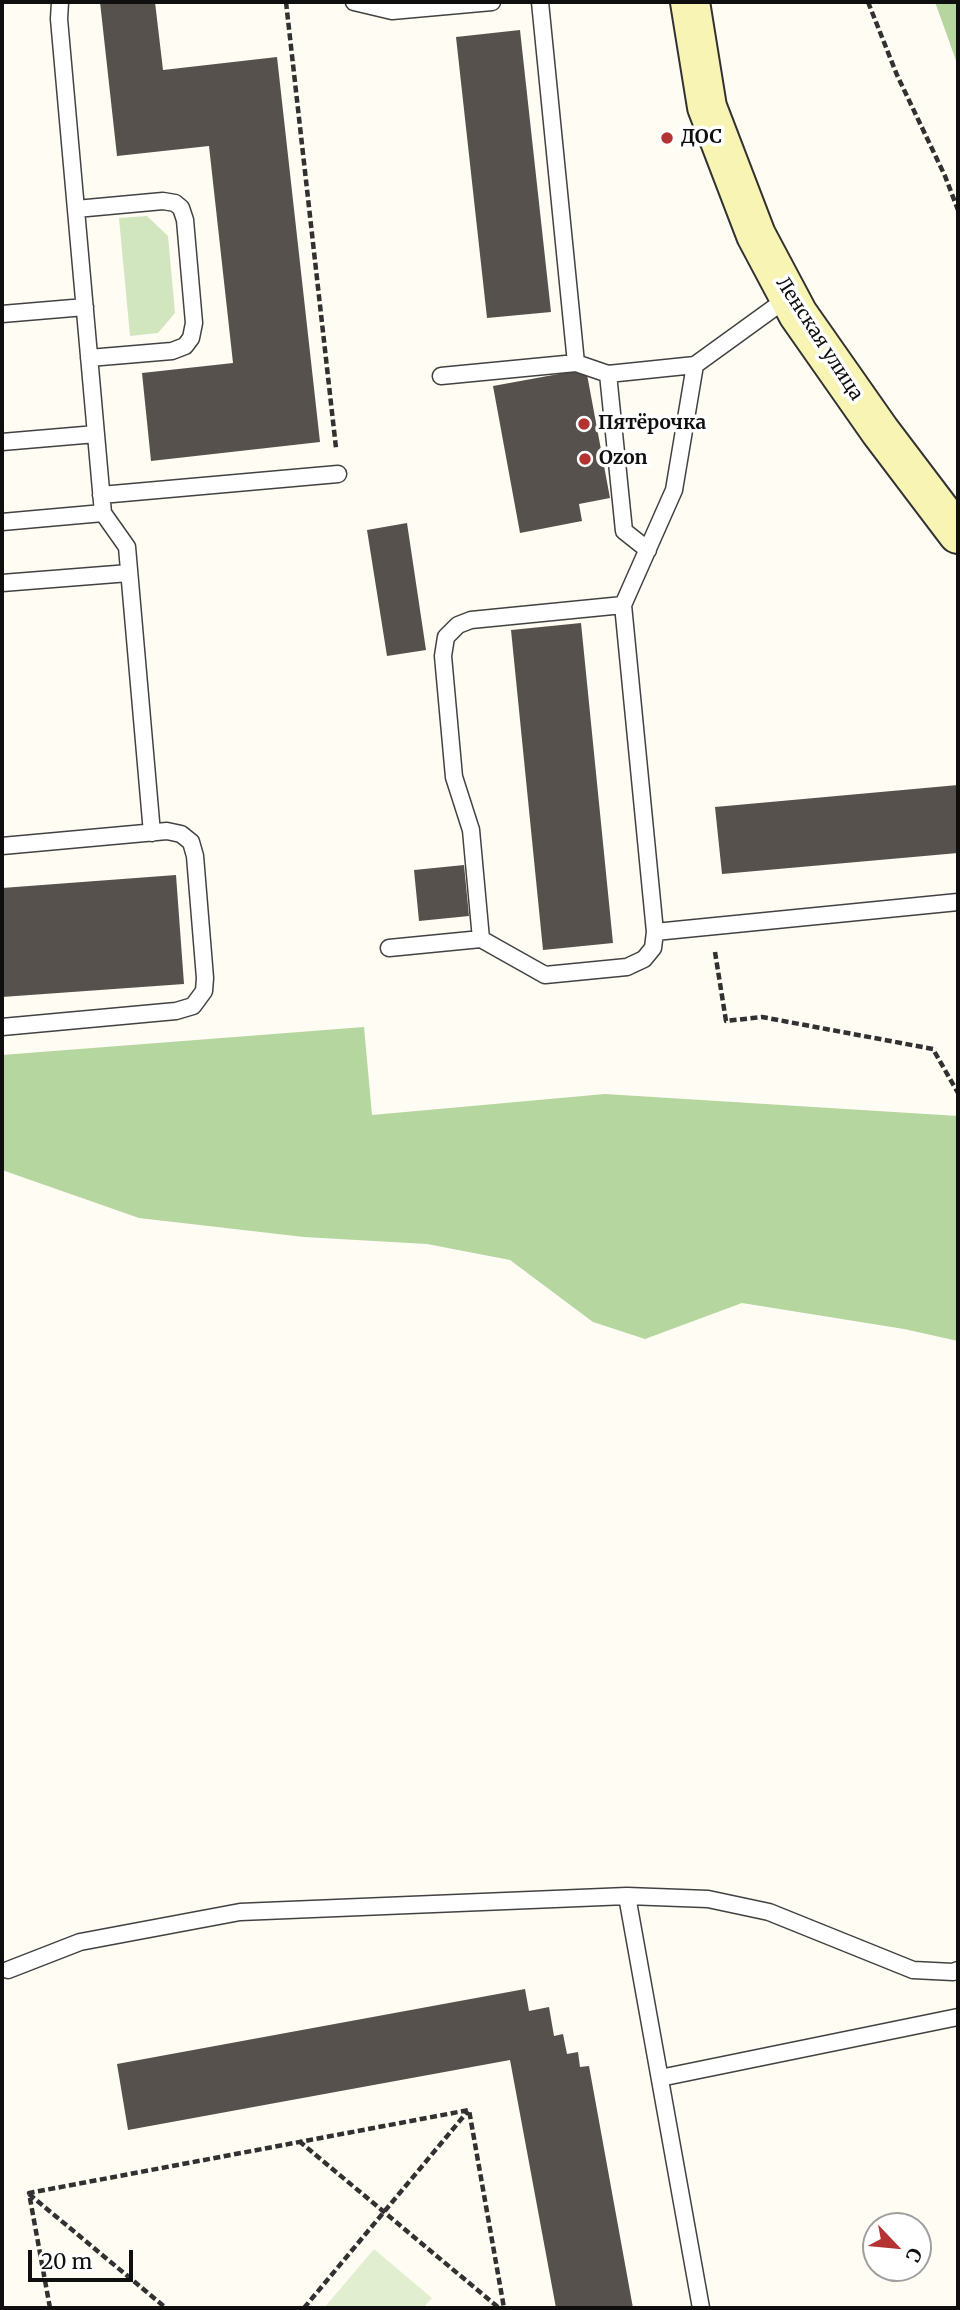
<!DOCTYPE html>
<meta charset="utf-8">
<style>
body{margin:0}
#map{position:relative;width:960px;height:2310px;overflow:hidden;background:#fefcf3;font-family:Merriweather,serif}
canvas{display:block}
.frame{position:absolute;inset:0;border:4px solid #0f0f0f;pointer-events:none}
.north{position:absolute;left:862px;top:2212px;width:70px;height:70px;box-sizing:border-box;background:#fff;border:2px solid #9f9f9f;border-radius:50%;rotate:116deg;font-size:19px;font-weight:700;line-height:28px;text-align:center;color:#0f0f0f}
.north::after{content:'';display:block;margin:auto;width:24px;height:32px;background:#b53232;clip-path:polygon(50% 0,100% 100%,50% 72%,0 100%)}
.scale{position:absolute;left:28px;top:2250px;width:105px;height:32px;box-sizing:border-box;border:4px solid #0f0f0f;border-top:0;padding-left:9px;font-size:21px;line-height:24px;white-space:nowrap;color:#0f0f0f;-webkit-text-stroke:5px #fff;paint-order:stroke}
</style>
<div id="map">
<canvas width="960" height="2310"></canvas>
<div class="frame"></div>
<div class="north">С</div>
<div class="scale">20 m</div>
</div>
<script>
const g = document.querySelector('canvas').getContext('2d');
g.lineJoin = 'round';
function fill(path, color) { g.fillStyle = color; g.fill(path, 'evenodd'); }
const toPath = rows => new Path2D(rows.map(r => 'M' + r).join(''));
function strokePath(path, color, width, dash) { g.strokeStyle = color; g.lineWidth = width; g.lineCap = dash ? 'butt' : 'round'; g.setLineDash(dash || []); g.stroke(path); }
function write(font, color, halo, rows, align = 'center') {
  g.font = font + ' Merriweather,serif'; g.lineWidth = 7; g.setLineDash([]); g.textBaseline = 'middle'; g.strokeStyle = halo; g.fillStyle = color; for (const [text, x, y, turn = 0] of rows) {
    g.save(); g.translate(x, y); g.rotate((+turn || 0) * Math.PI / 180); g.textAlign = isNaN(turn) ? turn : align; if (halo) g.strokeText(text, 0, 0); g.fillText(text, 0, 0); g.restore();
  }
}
const green = toPath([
 [147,216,168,236,175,313,158,333,130,336,119,218]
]);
const forest = toPath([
 [935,2,958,2,958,66],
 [364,1027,372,1115,605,1094,958,1116,958,1341,904,1329,742,1303,645,1339,593,1322,510,1260,427,1244,304,1237,139,1218,2,1170,2,1055]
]);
const pitch = toPath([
 [374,2249,432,2298,423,2308,324,2308]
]);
const building = toPath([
 [100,2,155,2,163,70,277,57,320,442,151,461,142,373,233,363,209,146,117,156],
 [520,30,551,312,487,318,456,37],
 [586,369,610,498,579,504,582,521,520,533,493,386],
 [407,523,426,650,387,656,367,530],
 [581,623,613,943,543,950,511,630],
 [958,785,958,853,722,874,715,807],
 [464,865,469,916,419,921,414,870],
 [176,875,184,984,2,997,2,888],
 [525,1989,529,2011,549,2007,554,2036,563,2034,567,2054,578,2052,580,2067,589,2066,633,2308,556,2308,510,2060,128,2130,117,2064]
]);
const path = toPath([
 [286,2,336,448],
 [868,2,897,75,945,176,958,210],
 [715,952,726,1021,762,1017,933,1049,958,1093],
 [299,2141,499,2308],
 [29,2194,166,2308],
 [50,2308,29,2193,469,2110,504,2308],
 [304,2308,468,2111]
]);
const lane = toPath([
 [60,2,59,19,103,513,127,547,152,833],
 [354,2,392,11,492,2],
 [540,2,576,363,608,374,695,365],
 [76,209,163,201,175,203,181,208,185,220,194,323,191,338,185,346,172,351,89,358],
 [789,297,695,365,674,490,623,605,655,932,958,902],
 [2,314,85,307],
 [608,374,624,531,648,550],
 [441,376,576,363],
 [2,442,96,434],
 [101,495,338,474],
 [2,522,103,513],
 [2,583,129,573],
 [2,846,167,831,181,834,191,842,195,856,205,978,204,991,193,1006,176,1011,2,1027],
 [481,939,471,830,454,777,443,656,446,637,458,625,471,620,623,605],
 [389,948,481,939,545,975,627,967,644,959,653,948,655,932],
 [627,1896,701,2308],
 [8,1970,80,1942,240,1912,627,1896,708,1899,769,1912,913,1970,953,1972,958,1970],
 [660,2078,958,2017]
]);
const secondary = toPath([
 [690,2,707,107,756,235,798,314,880,431,958,534]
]);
const markers = [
 [667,138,7,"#b53232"],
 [584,424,7,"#b53232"],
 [585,459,7,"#b53232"]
];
const poiNames = [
 ["ДОС",681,138],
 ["Пятёрочка",598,424],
 ["Ozon",599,459]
];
const streetNames = [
 ["Ленская улица",819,339,57]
];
fill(green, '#d1e6bf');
fill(forest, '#b5d69f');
fill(pitch, '#e2eed0');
fill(building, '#57514d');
strokePath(lane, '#424242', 19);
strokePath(secondary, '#313131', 42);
strokePath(path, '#313131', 4.5, [7, 3.5]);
strokePath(lane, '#fff', 16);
strokePath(secondary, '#f8f4b4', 38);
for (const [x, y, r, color] of markers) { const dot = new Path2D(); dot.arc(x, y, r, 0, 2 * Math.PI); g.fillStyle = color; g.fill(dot); strokePath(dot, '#fff', 2.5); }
write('bold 19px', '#0f0f0f', '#fff', poiNames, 'left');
write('19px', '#0f0f0f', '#fff', streetNames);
</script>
